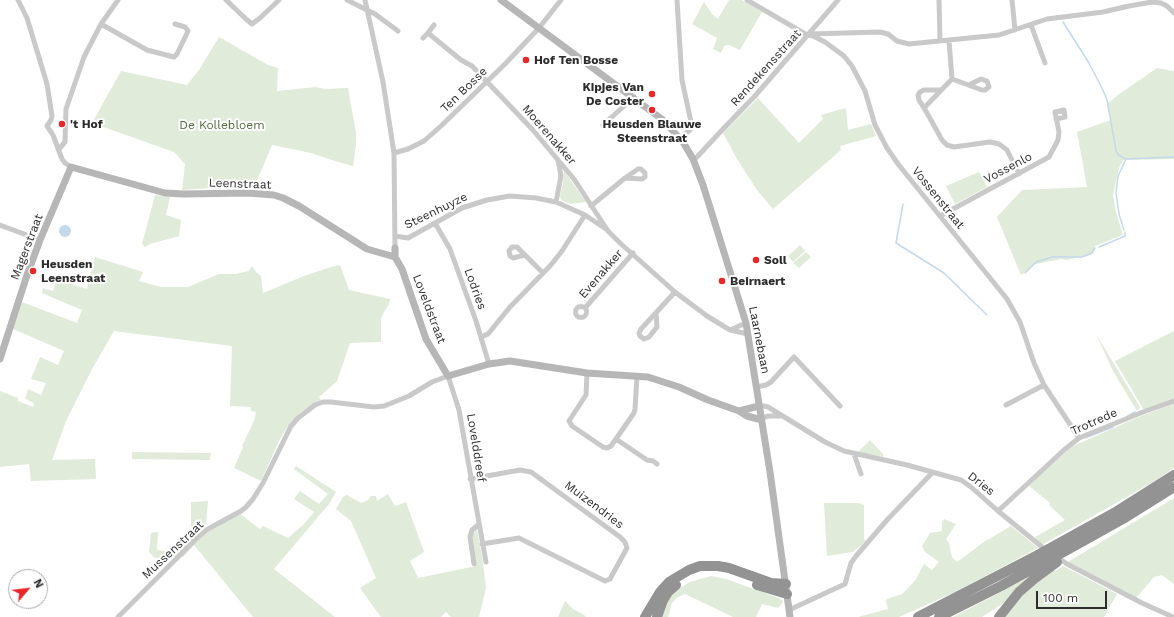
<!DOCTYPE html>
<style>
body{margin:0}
#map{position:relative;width:1174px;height:617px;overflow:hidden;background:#fff;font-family:"Work Sans",sans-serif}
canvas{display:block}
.north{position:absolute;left:8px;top:569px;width:40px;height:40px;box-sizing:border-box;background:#fff;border:1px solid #ababab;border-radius:50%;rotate:62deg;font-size:11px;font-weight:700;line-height:16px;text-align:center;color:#2c2c2c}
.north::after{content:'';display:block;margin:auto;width:14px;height:18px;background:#ea2728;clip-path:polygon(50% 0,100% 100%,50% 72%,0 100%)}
.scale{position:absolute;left:1036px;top:591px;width:71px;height:18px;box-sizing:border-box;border:2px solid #2c2c2c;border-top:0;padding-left:5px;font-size:12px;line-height:14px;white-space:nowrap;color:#2c2c2c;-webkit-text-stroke:3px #fff;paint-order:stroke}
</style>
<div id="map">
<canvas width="1174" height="617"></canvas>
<div class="north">N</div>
<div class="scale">100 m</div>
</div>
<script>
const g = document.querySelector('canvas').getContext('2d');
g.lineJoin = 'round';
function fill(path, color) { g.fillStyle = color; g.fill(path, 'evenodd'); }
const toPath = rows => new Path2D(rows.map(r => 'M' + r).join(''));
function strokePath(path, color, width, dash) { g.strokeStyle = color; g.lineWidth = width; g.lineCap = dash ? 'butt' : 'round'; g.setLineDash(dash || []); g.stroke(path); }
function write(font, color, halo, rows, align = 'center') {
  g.font = font + ' "Work Sans",sans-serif'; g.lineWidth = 4; g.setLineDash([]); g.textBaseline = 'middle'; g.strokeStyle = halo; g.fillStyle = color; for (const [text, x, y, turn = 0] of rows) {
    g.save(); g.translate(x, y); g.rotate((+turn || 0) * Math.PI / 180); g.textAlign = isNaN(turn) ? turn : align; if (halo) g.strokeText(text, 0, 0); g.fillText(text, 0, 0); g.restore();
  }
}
const green = toPath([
 [729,0,742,0,762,12,740,50,729,45,724,46,721,53,713,49,717,38,692,24,704,2,712,14,718,19],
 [219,37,268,65,278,68,277,91,316,87,325,89,348,88,356,133,356,145,353,166,335,161,311,153,272,145,254,188,228,187,182,190,185,164,174,152,92,123,121,71,187,85,199,70],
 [1157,68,1174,71,1174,159,1123,160,1119,168,1113,195,1116,212,1123,235,1095,246,1093,253,1090,255,1066,260,1061,259,1036,264,1021,275,997,217,1022,190,1087,187,1077,132,1111,120,1107,104,1118,95],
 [758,98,799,143,823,119,821,115,846,108,848,130,871,124,876,136,840,146,841,150,773,209,757,190,737,159,723,133],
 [564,171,565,172,586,202,570,204,561,200,560,196,563,183],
 [979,172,987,187,955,204,946,186],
 [155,195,170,197,166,215,181,220,179,236,150,244,145,247,142,244],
 [800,245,805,251,793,262,788,256],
 [806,252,811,257,799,268,793,263],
 [95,257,143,272,139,281,161,287,188,287,219,274,236,274,245,272,249,271,252,266,256,272,261,276,263,293,304,276,331,267,340,265,349,290,390,299,389,304,384,312,381,319,381,342,350,343,337,381,319,397,321,400,313,404,301,412,290,423,280,439,261,481,234,468,243,447,242,446,254,421,256,412,251,411,251,407,230,406,232,346,114,331,91,371,66,421,52,460,95,459,96,479,31,481,29,464,0,467,0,391,18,398,18,401,33,407,34,403,25,399,28,389,41,395,46,383,31,379,40,357,58,365,64,351,13,329,22,302,77,323,82,310,42,293,43,288,53,291,57,279,87,289],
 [1174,331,1174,400,1144,410,1115,361],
 [1096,334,1137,402,1140,407,1139,409,1137,411,1113,371],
 [1174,404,1174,468,1153,482,1042,545,1035,537,1065,520,1049,505,1050,503,1028,485,1073,446,1141,416],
 [870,440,883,454,883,457,858,452],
 [132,452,211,453,210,460,132,459],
 [296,466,336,492,329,504,274,569,335,617,253,617,194,545,183,557,155,558,149,552,151,533,158,532,157,550,171,552,191,538,191,502,208,501,205,535,215,527,240,514,260,529,263,526,288,538,303,525,314,512,294,499,300,491,319,504,328,494,294,469],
 [388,494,395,506,406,502,424,552,410,561,418,578,476,566,471,538,474,532,477,529,483,562,486,588,479,617,451,617,446,612,441,617,381,617,360,588,376,578,351,521,336,509,343,497,347,495,361,503,368,500,371,496,376,496,377,501],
 [1174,498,1174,584,1162,575,1154,577,1136,598,1068,562],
 [824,503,858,503,864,505,864,539,866,541,853,552,827,556],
 [944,519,956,524,946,539,949,543,952,557,957,562,984,542,1011,526,1038,548,955,592,899,617,858,617,888,609,886,601,887,599,902,594,911,585,916,579,924,564,932,570,939,562,925,552,922,546,930,533,942,531,942,522],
 [1063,566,1117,594,1104,617,1005,617,1021,597,1034,585,1054,570,1055,571],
 [1037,573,1010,599,982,617,953,617],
 [711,576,726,579,779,598,783,601,782,604,778,608,762,604,756,617,733,617,685,594,678,597,672,603,668,617,661,617,668,599,678,589,690,582],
 [565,601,573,609,584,615,586,617,558,617]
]);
const water = toPath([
 '59 231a6 6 0 1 1 12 0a6 6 0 1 1-12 0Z'
]);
const stream = toPath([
 [1063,22,1089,63,1103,90,1107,100,1116,150,1118,155,1126,159,1174,157],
 [903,204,896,243,944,273,987,315],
 [1124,230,1119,214,1116,193,1118,176,1126,159],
 [1099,247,1125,236,1125,232],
 [1025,273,1036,262,1052,257,1082,257,1092,253,1095,248],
 [1128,416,1135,412],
 [1085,438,1113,427]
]);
const street = toPath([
 [18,0,27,18,47,84,52,116,51,120,47,126,53,135,62,159,65,163,71,167],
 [226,0,246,19,252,24,260,18,279,0],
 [347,0,375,14,398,31],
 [365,0,383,82,394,153,395,248],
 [677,0,682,80,691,122,690,130,680,138],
 [747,0,807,35,813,36,825,42,844,56,852,66,865,91,875,125,887,148,898,164,1007,299,1020,322,1034,363,1044,385,1079,438],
 [939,0,940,41],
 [1012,0,1015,30],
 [101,24,147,50,174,57,177,54,188,31,185,27,175,24],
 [434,25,428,33,461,60,472,66,532,129,574,179,608,231,620,243,675,292,707,316,730,330,748,334],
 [1031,25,1045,63],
 [810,34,880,32,888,34,897,41,909,44,999,35,1047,19,1103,12,1129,6,1152,2,1161,3,1167,6,1174,13],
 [423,38,428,33],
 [949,41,952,79,924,108,927,113,942,140,947,145,954,147,990,142,999,144,1007,150,1019,174],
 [952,79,982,90,985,90,989,87,987,81,981,79,969,85],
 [924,108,919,100,918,95,920,92,924,90,940,90],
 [603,125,634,97],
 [59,149,65,142,66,109,84,57,101,24,118,0],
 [394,153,408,149,424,141,441,126,505,64,539,28,561,0],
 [693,159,697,157,723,129,754,97,838,0],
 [556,202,561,176,558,160],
 [591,206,625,178,638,169,641,169,645,173,645,177,642,179,625,178],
 [940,216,1049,157,1058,140,1059,132,1055,112,1064,110,1065,117,1056,119],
 [435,223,450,249,476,321,489,364],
 [0,225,40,240],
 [395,236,408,238,462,208,487,200,510,196,536,198,556,202,585,215,606,229],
 [525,255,513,258,510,256,509,251,512,247,517,247,543,273],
 '575.5 312a5.5 5.5 0 1 1 11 0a5.5 5.5 0 1 1-11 0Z',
 [585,308,633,253],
 [656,313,657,327,649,337,644,339,640,336,639,333,641,329,675,292],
 [730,330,746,323],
 [481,337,488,334,510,307,550,266,562,251,585,215],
 [587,373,586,395,569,421,572,426,603,447,607,448,611,446,634,413,635,409,637,376],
 [756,387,766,385,771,382,794,357,840,406],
 [1006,405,1044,385],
 [759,406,764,406,768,407,825,442,844,451,907,465,961,480,971,487,998,511,1047,551],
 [761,418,769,416,780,416],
 [616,439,647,460,653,461,657,464],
 [854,454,861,474],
 [470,479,520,470,531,472,620,537,625,542,627,548,610,579,605,581,519,538,482,544],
 [998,511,1064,450,1079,438,1143,412,1174,401],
 [1057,557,1067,564,1142,603,1173,617],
 [474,564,470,537,472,530,478,525],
 [789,610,845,584,851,563,856,556,887,520,932,473],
 [118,617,198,537,208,529,241,511,246,507,253,499,263,483,291,426,298,418,315,405,323,402,331,402,374,407,384,406,409,396,432,382,448,376,459,410,486,562]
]);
const secondary = toPath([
 [501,0,663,120,683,142,693,159,703,185,746,323,770,472,790,617],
 [395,248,395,257,402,269,426,339,448,376,489,364,510,361,587,373,648,377,679,387,708,400,739,411,747,416,758,419,761,418],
 [0,359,27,275,40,240,71,167,165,193,183,194,248,193,274,195,283,198,299,206,367,249,395,257],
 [739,411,759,406]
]);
const highway = toPath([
 [757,585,787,594],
 [645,617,660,592,669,582,689,570,700,566,718,566,729,568,771,583,786,584],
 [657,617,663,600,668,592,676,585],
 [918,617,1036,556,1114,513,1174,475],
 [939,617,1001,586,1067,550,1123,519,1174,487],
 [999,617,1019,592,1034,579,1057,562]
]);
const markers = [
 [526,60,4,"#ea2728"],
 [652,94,4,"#ea2728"],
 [652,110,4,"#ea2728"],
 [62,124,4,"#ea2728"],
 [756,260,4,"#ea2728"],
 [33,271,4,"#ea2728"],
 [722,281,4,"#ea2728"]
];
const poiNames = [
 ["Hof Ten Bosse",534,60],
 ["Kipjes Van",644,87,"right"],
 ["De Coster",644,101,"right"],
 ["'t Hof",70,124],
 ["Heusden Blauwe",652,124,"center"],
 ["Steenstraat",652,138,"center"],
 ["Soll",764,260],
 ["Heusden",41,264],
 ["Leenstraat",41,278],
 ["Beirnaert",730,281]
];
const streetNames = [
 ["Rendekensstraat",766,68,-48],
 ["Ten Bosse",464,90,-44],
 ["Moerenakker",549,135,49],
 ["Vossenlo",1008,168,-28],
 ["Leenstraat",240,184,2],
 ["Vossenstraat",938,198,51],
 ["Steenhuyze",436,211,-26],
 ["Magerstraat",27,247,-69],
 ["Evenakker",601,274,-49],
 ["Lodries",475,289,70],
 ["Loveldstraat",429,309,69],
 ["Laarnebaan",759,340,79],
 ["Trotrede",1094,422,-24],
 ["Lovelddreef",476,448,81],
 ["Dries",981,484,38],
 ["Muizendries",594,505,37],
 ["Mussenstraat",173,550,-43]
];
const parkNames = [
 ["De Kollebloem",222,125]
];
fill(green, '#e1ebd9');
fill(water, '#c4d9ec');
strokePath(stream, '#c4d9ec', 1.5);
strokePath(street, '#c9c9c9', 5);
strokePath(secondary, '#b6b6b6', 7);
strokePath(highway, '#939393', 10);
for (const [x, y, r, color] of markers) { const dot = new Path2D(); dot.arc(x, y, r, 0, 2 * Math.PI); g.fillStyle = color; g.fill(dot); strokePath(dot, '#fff', 1.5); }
write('bold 12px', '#2c2c2c', '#fff', poiNames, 'left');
write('12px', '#2c2c2c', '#fff', streetNames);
write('12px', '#4c6939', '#fff', parkNames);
</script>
